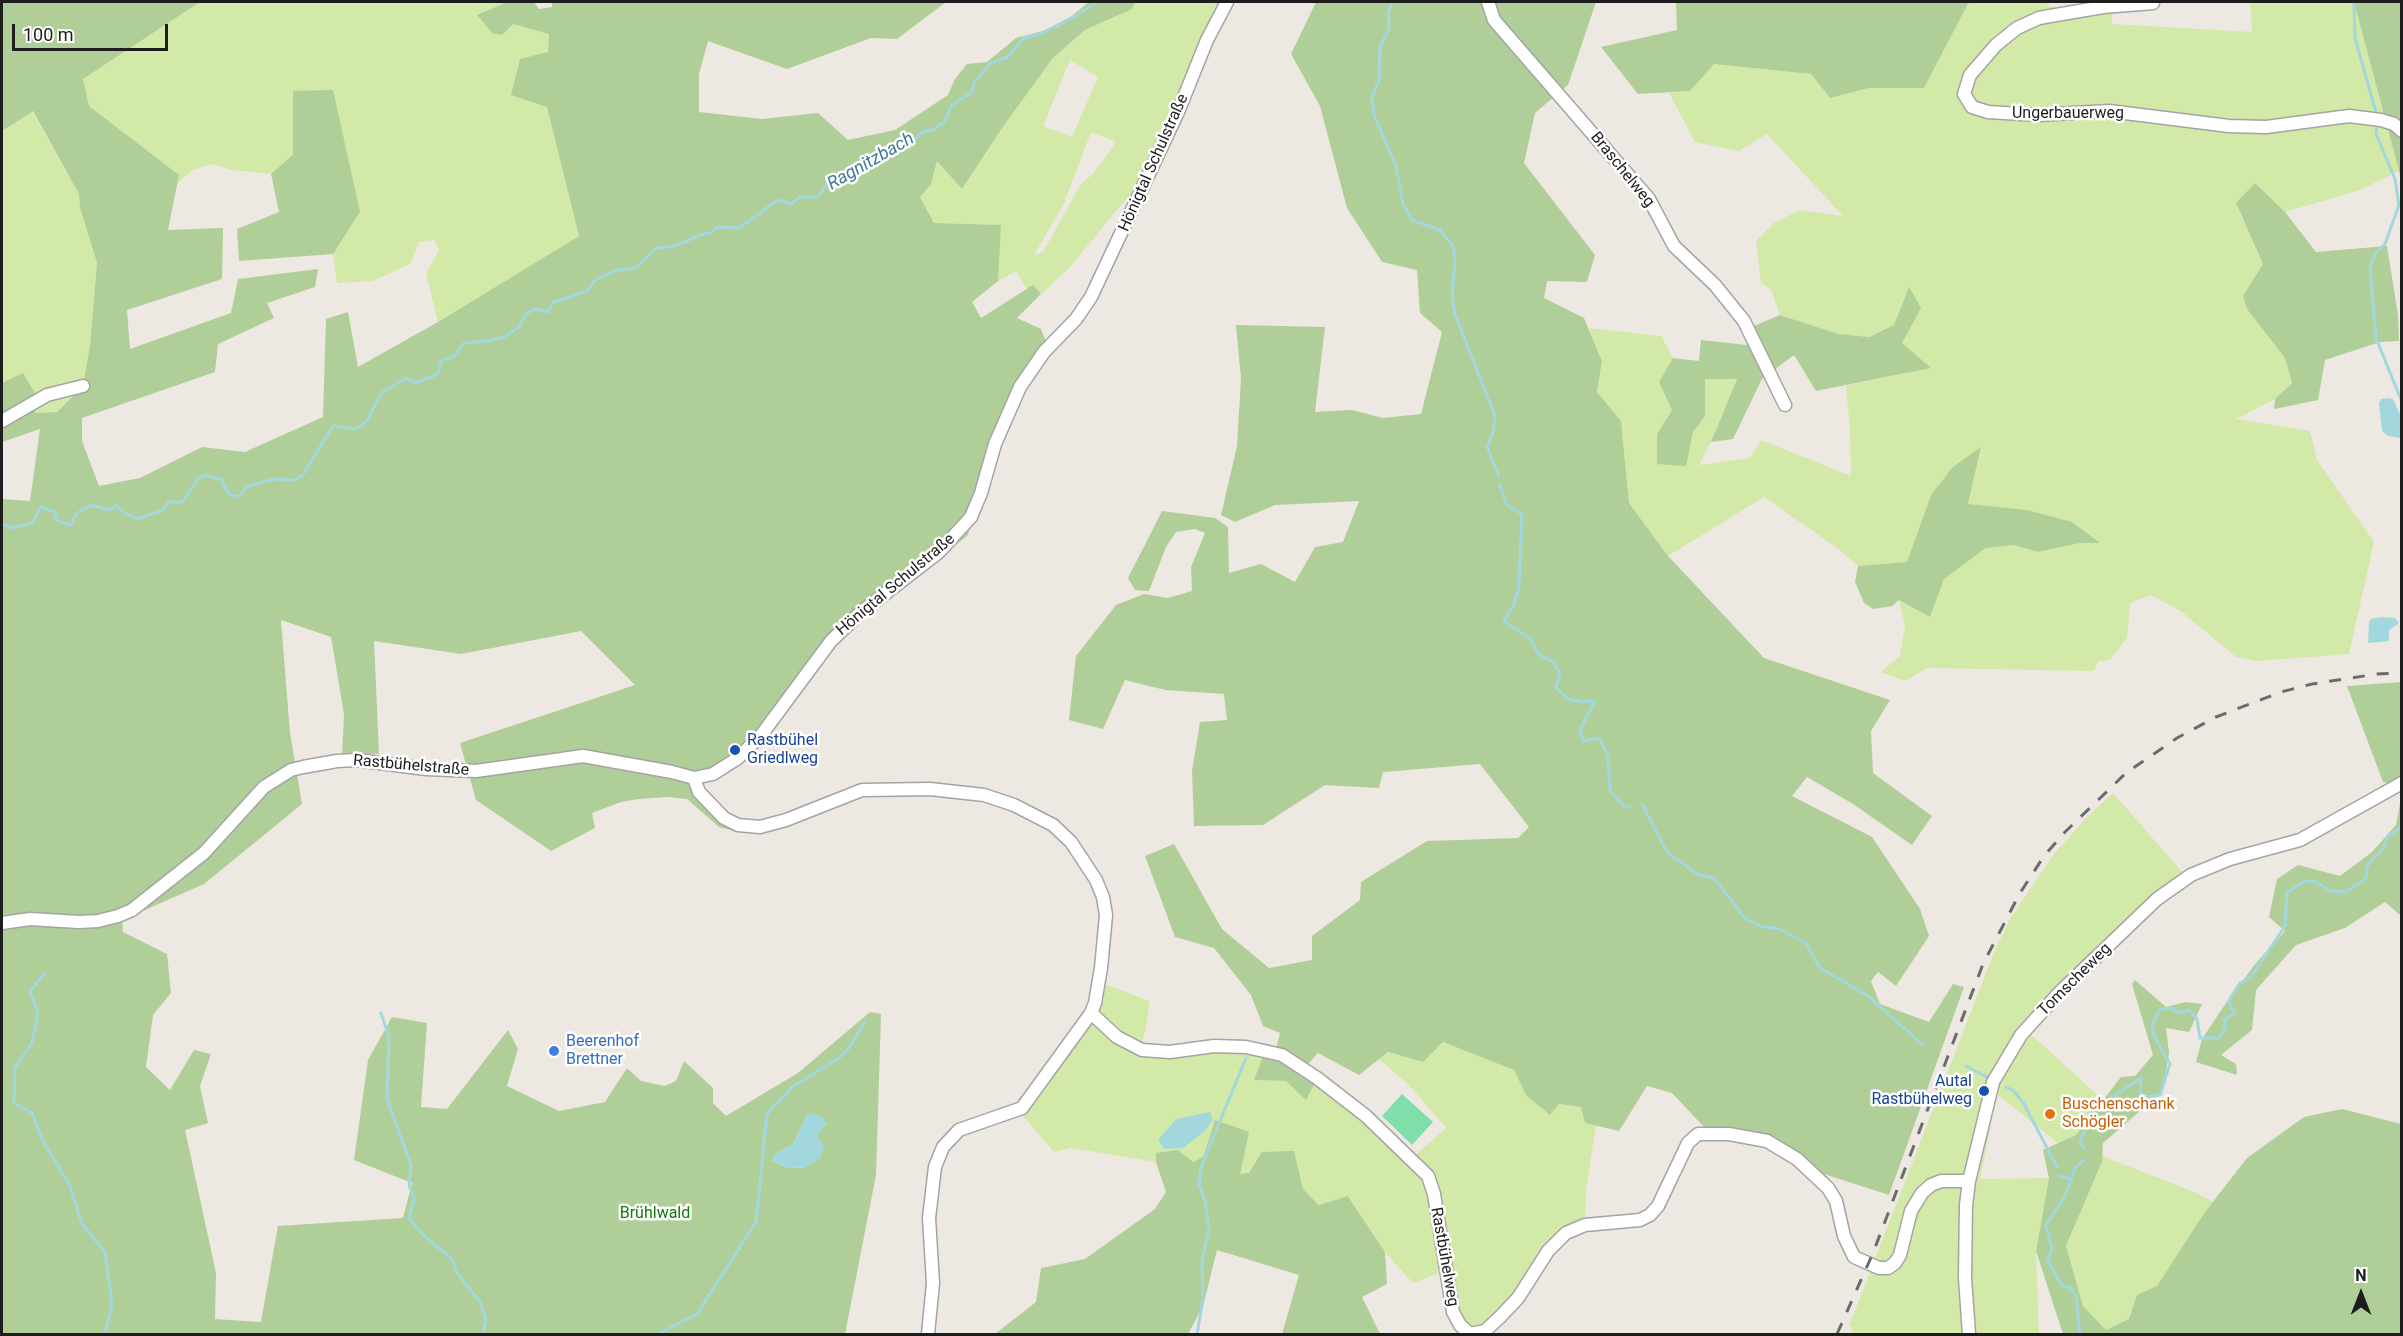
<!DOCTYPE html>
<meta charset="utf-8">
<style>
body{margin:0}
#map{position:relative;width:2403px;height:1336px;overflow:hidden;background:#eee8e2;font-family:Roboto,sans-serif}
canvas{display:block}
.frame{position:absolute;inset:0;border:3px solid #1d1d1d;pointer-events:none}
.north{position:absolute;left:2331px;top:1264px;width:60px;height:60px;-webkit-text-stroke:4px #fff;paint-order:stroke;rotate:0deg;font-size:16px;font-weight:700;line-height:24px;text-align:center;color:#1d1d1d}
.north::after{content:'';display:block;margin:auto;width:21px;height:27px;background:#1d1d1d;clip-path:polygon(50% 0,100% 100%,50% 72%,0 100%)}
.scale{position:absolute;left:12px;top:24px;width:156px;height:27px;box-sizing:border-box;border:3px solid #1d1d1d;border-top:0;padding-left:8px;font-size:18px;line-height:21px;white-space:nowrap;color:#1d1d1d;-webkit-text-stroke:4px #fff;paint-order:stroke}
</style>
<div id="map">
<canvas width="2403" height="1336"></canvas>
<div class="frame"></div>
<div class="north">N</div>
<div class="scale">100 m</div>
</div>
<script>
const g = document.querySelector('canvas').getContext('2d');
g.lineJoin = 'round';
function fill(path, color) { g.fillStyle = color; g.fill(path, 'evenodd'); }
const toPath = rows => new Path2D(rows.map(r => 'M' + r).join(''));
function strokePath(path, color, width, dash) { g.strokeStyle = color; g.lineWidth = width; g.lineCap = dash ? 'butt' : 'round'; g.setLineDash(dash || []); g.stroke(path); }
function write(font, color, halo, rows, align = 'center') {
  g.font = font + ' Roboto,sans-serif'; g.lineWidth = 5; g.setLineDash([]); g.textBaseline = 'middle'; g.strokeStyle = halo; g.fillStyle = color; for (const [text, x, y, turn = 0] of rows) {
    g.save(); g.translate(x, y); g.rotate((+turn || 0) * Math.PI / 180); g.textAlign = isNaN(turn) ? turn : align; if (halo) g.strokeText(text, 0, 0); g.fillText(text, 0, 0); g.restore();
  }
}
const grass = toPath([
 [200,2,507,2,477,15,492,33,512,24,549,33,547,106,579,236,438,322,426,273,439,250,434,240,419,242,410,264,373,281,337,283,333,254,360,212,293,92,293,156,271,174,232,170,213,164,193,170,177,184,179,175,89,106,83,79],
 [1135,2,1227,2,1132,199,1125,200,1070,267,1041,294,1033,286,1027,289,1016,271,998,281,1000,225,934,223,920,197,931,184,937,160,962,189,1002,128,1053,58,1085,30,1132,9],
 [1070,60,1098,77,1072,137,1043,126],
 [1091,132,1116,142,1094,173,1081,184,1043,252,1034,255,1064,203],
 [1969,2,2053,2,2045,6,2112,11,2112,24,2252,32,2250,2,2354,2,2399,171,2360,190,2285,212,2255,183,2236,204,2263,264,2243,296,2247,309,2285,358,2292,383,2275,399,2236,419,2310,431,2317,460,2374,542,2349,654,2256,661,2236,657,2182,612,2151,595,2130,603,2127,638,2110,660,2099,661,2093,671,1927,668,1905,681,1881,672,1900,656,1905,626,1899,600,1930,617,1944,579,1986,548,2014,545,2038,552,2080,543,2099,542,2027,510,1968,505,1981,448,1931,495,1907,562,1858,566,1840,550,1764,497,1668,556,1629,503,1621,422,1597,392,1602,361,1589,328,1661,336,1673,358,1659,382,1672,410,1657,434,1692,440,1693,432,1705,416,1705,379,1737,378,1711,442,1699,465,1750,458,1761,440,1851,476,1850,429,1846,386,1930,368,1902,343,1909,287,1894,325,1869,337,1838,334,1780,315,1771,290,1761,283,1756,241,1774,223,1800,210,1843,216,1767,134,1739,151,1695,142,1669,93,1690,91,1714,64,1811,74,1830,98,1869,88,1924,88],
 [32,111,79,194,97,263,90,345,83,386,57,412,34,413,2,383,2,131],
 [2113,793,2183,873,2157,895,2023,1027,2103,1100,2076,1135,2058,1143,1997,1094,1980,1179,2049,1178,2036,1251,2039,1334,1850,1334,1853,1328,1849,1326,1995,950,2011,917,2054,854,2089,815],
 [1104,984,1150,1001,1145,1032,1139,1053,1176,1056,1203,1054,1214,1046,1263,1056,1254,1080,1286,1081,1304,1069,1411,1159,1446,1128,1409,1085,1379,1059,1388,1052,1423,1062,1443,1042,1514,1070,1526,1095,1550,1114,1559,1104,1581,1107,1585,1123,1596,1125,1586,1191,1585,1225,1566,1233,1518,1298,1485,1331,1460,1325,1447,1270,1413,1283,1385,1252,1349,1196,1320,1205,1303,1189,1293,1151,1249,1174,1240,1174,1215,1121,1203,1157,1193,1162,1157,1153,1156,1162,1071,1148,1054,1152,1022,1115,1040,1097,1086,1030,1102,997],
 [2102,1156,2197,1193,2213,1202,2157,1286,2137,1295,2129,1319,2106,1330,2083,1306,2066,1246,2102,1163]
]);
const forest = toPath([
 [2,2,200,2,83,79,89,106,179,175,168,230,223,228,222,279,127,310,130,349,231,313,238,279,318,269,315,287,267,303,274,318,218,344,215,372,82,418,82,441,99,486,140,478,202,447,245,452,323,417,326,319,348,312,358,367,438,322,579,236,547,107,511,95,520,59,548,52,549,34,513,24,502,35,492,33,477,15,507,2,534,2,539,9,552,7,552,2,946,2,897,39,871,38,787,69,708,41,699,74,699,112,762,119,818,113,848,140,895,130,948,95,955,79,967,64,987,62,1016,38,1058,27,1089,2,1135,2,1132,9,1085,30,1053,58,1002,128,962,189,937,161,931,184,920,197,934,223,1001,225,998,281,972,302,981,318,1033,285,1041,294,1017,318,1041,329,1047,344,988,452,968,535,911,581,898,576,856,608,820,646,754,734,722,762,690,777,686,782,701,796,728,814,744,819,743,833,719,827,687,799,667,797,639,799,621,802,592,813,595,828,551,851,476,800,460,743,635,685,581,631,461,654,374,641,379,754,342,755,344,714,331,637,281,620,290,733,302,804,204,884,122,920,123,932,167,954,171,993,153,1015,146,1067,170,1090,194,1050,211,1054,200,1086,208,1123,185,1130,216,1273,215,1319,261,1322,278,1226,403,1218,412,1183,354,1160,368,1060,392,1017,427,1023,421,1107,447,1109,508,1030,518,1049,507,1086,559,1111,605,1102,627,1068,641,1081,665,1086,676,1081,684,1061,713,1088,713,1103,726,1116,798,1073,870,1012,881,1014,876,1175,845,1334,2,1334,2,499,30,501,40,429,2,442,2,383,23,373,35,393,35,413,57,412,83,386,90,345,97,263,80,207,79,194,33,111,2,131],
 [808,1113,827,1123,816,1135,803,1168,786,1167,772,1161,774,1155,793,1144],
 [1316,2,1596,2,1568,85,1535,113,1524,163,1595,255,1587,282,1547,281,1544,298,1584,318,1602,361,1597,392,1621,421,1629,503,1668,556,1764,658,1890,700,1871,731,1873,773,1932,816,1912,845,1853,804,1807,777,1792,796,1872,837,1920,909,1929,936,1896,986,1878,972,1871,981,1880,1004,1929,1022,1953,984,1964,987,1889,1195,1821,1173,1802,1156,1728,1130,1704,1127,1672,1093,1647,1086,1619,1131,1585,1123,1581,1107,1559,1104,1550,1115,1526,1095,1514,1070,1443,1042,1423,1062,1388,1052,1359,1075,1318,1053,1301,1072,1315,1083,1306,1100,1286,1081,1254,1080,1263,1056,1276,1049,1280,1033,1263,1026,1251,995,1214,948,1175,937,1145,856,1174,844,1222,929,1269,968,1312,960,1312,936,1360,900,1361,882,1427,841,1518,838,1529,827,1480,764,1383,772,1379,788,1325,785,1263,825,1194,826,1192,771,1200,722,1227,720,1224,694,1165,690,1125,680,1103,729,1069,720,1076,656,1116,605,1144,594,1168,598,1192,591,1191,567,1205,533,1195,529,1176,532,1166,547,1149,591,1135,590,1128,578,1162,511,1215,518,1228,527,1229,573,1261,564,1295,582,1315,547,1343,542,1359,501,1275,505,1235,522,1221,515,1237,446,1241,379,1236,325,1325,327,1315,412,1352,410,1383,418,1421,414,1442,332,1420,313,1417,270,1382,262,1347,208,1320,106,1291,54],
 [1676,2,1969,2,1924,88,1869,88,1830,98,1811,74,1714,64,1690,91,1638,94,1601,47,1677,30],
 [2354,2,2401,2,2401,181,2399,171],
 [333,90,360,212,333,254,239,261,237,229,279,212,271,174,293,155,293,91],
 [2255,183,2285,212,2316,252,2387,246,2398,315,2399,341,2380,342,2325,360,2318,400,2274,409,2275,399,2292,383,2285,358,2247,309,2243,296,2263,264,2236,203],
 [1909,287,1921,308,1902,343,1931,368,1816,391,1794,355,1762,379,1733,439,1711,442,1737,379,1705,379,1705,416,1693,432,1686,466,1657,464,1657,434,1672,410,1659,382,1673,358,1699,361,1701,340,1747,345,1751,327,1780,315,1838,334,1869,337,1894,325],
 [1981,447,1968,504,2027,510,2072,522,2100,543,2080,543,2038,552,2014,545,1986,548,1944,579,1930,617,1899,600,1892,606,1873,609,1864,603,1855,582,1858,566,1907,562,1931,495,1953,467],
 [2401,682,2401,786,2383,782,2347,686],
 [2401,798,2401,916,2385,902,2345,928,2296,945,2256,990,2252,1030,2221,1055,2236,1064,2237,1075,2196,1062,2202,1039,2226,1003,2256,963,2285,931,2269,917,2277,879,2298,865,2340,876,2372,852,2396,825],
 [2135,980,2166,1007,2186,1002,2202,1004,2189,1032,2166,1028,2169,1053,2163,1091,2103,1143,2102,1162,2066,1246,2083,1306,2106,1330,2129,1319,2137,1295,2157,1286,2205,1212,2247,1158,2304,1117,2342,1109,2401,1124,2401,1334,2063,1334,2036,1251,2049,1178,2043,1150,2076,1135,2121,1077,2135,1076,2153,1055,2132,984],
 [1215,1120,1249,1132,1240,1174,1249,1173,1262,1152,1294,1151,1303,1189,1319,1205,1348,1196,1385,1252,1387,1284,1362,1297,1380,1334,1282,1334,1299,1275,1217,1250,1203,1306,1188,1334,995,1334,1036,1302,1041,1268,1085,1259,1155,1209,1166,1192,1156,1162,1156,1153,1178,1150,1193,1162,1203,1157]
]);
const pitch = toPath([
 [1402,1094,1433,1122,1412,1145,1382,1116]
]);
const water = toPath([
 [2388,398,2393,399,2401,416,2401,438,2388,436,2382,431,2379,403,2381,399],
 [2381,617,2395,618,2399,623,2389,630,2389,641,2368,643,2369,622,2371,619],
 [1210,1112,1213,1120,1205,1131,1183,1148,1164,1149,1158,1140,1176,1119],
 [808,1113,821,1116,827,1123,817,1135,824,1146,820,1159,804,1168,786,1167,772,1161,774,1155,793,1144]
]);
const stream = toPath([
 [1392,2,1388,13,1389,29,1380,47,1379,80,1372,97,1374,115,1396,166,1403,204,1412,220,1440,230,1453,246,1455,260,1452,297,1455,314,1495,416,1493,432,1487,447,1499,476],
 [2354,2,2355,38,2377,116],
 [2377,123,2376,134,2395,179,2399,205,2385,244,2375,254,2370,267,2376,338,2402,402],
 [1500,484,1506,504,1522,514,1519,587,1514,605,1504,621,1531,639,1538,654,1553,662,1560,673,1556,688,1568,699,1582,702,1595,701,1580,730,1583,741,1599,738,1608,755,1610,791,1625,807,1630,806],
 [2,524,14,528,32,523,41,507,55,512,56,520,71,525,76,514,90,505,110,510,117,505,123,512,137,519,164,510,168,502,182,502,198,479,204,475,221,479,228,494,239,497,246,487,274,479,295,480,302,476,333,426,356,429,367,421,381,393,406,378,416,383,438,374,441,361,453,357,464,343,488,341,504,337,519,327,526,314,535,309,548,312,552,303,587,291,596,279,617,270,635,268,657,248,675,246,698,236,712,232,717,227,739,228,778,200,792,204,799,197,818,197,826,184,834,182,846,174,900,144,913,142,921,133,935,129,945,121,952,105,972,92,974,83,990,64,1007,57,1024,38,1040,34,1077,15,1097,2],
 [1642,804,1667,852,1697,874,1714,878,1745,918,1763,927,1777,928,1806,943,1820,968,1868,996,1923,1045],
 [45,973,30,991,38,1013,32,1043,15,1068,14,1103,32,1113,43,1141,70,1186,82,1224,105,1252,112,1305,105,1334],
 [381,1013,389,1037,387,1099,411,1165,409,1185,414,1198,409,1218,423,1235,452,1259,457,1273,480,1302,486,1320,483,1334],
 [1966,1066,1991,1079],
 [2006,1087,2014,1091,2024,1104,2057,1167],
 [2084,1148,2080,1142,2093,1110,2141,1078,2140,1092,2147,1097,2160,1095,2170,1064,2153,1034,2153,1022,2161,1009,2172,1008,2178,1013,2189,1010,2197,1019,2200,1038,2219,1038,2225,1029,2225,1019,2235,1013,2228,1002,2234,992,2240,983,2251,977,2285,926,2287,892,2305,881,2314,881,2330,891,2345,892,2366,879,2367,866,2383,849,2388,836,2402,827],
 [2060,1176,2071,1179],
 [658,1334,697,1314,756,1222,767,1114,792,1087,839,1058,849,1048,865,1022],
 [1197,1334,1203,1299,1202,1261,1209,1229,1205,1201,1199,1185,1201,1167,1246,1058],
 [2080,1334,2076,1296,2071,1288,2062,1285,2047,1260,2052,1249,2046,1225,2066,1194,2075,1168,2084,1160]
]);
const street = toPath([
 [1488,2,1494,20,1649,199,1674,246,1715,285,1744,321,1785,405],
 [2153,3,2103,7,2056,15,2039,18,2017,28,1996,45,1970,75,1964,94,1972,107,1988,112,2038,115,2109,111,2229,126,2266,127,2349,116,2381,120,2394,124,2402,131],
 [2,421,47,395,83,386],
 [694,778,699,792,724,818,738,825,760,827,786,820,862,790,930,789,984,795,1014,805,1053,825,1071,842,1096,880,1103,897,1106,915,1101,968,1095,1003,1091,1013,1022,1108,959,1130,943,1147,935,1167,929,1218,933,1283,928,1334],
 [2,923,30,919,79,922,98,921,118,916,132,910,204,853,264,787,291,770,303,767,337,761,356,760,426,769,476,771,583,756,672,772,694,778,713,774,738,758,762,734,831,641,860,613,939,552,971,517,981,493,995,444,1020,387,1044,352,1076,319,1091,297,1178,112,1207,40,1227,2],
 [1091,1013,1117,1037,1142,1050,1170,1052,1214,1046,1246,1047,1282,1055,1317,1078,1366,1116,1428,1176,1434,1194,1453,1312,1460,1325,1470,1334,1485,1331,1500,1317,1518,1298,1548,1251,1566,1233,1585,1225,1640,1220,1650,1215,1658,1206,1688,1143,1698,1134,1729,1134,1767,1141,1797,1159,1828,1188,1836,1201,1844,1236,1854,1257,1879,1268,1888,1268,1895,1263,1900,1255,1911,1211,1922,1193,1931,1185,1941,1181,1969,1181],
 [1969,1334,1965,1278,1966,1205,1969,1181,1993,1082,2021,1035,2059,993,2157,899,2191,875,2230,859,2300,840,2402,783]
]);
const rail = toPath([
 [1837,1334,1873,1253,1983,964,2020,893,2044,856,2065,832,2126,773,2177,738,2216,717,2281,692,2312,684,2377,674,2402,673]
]);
const markers = [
 [735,750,6,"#1a4fb4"],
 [554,1051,6,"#3f7fe0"],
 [1984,1091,6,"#1a4fb4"],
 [2050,1114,6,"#e8710a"]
];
const streetNames = [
 ["Ungerbauerweg",2068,114],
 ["Hönigtal Schulstraße",1154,163,-66],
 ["Braschelweg",1622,170,51],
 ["Hönigtal Schulstraße",896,585,-40],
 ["Rastbühelstraße",411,766,5],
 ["Tomscheweg",2075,980,-45],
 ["Rastbühelweg",1444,1257,80]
];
const transitNames = [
 ["Rastbühel",747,741],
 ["Griedlweg",747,759],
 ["Autal",1972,1082,"right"],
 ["Rastbühelweg",1972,1100,"right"]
];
const shopNames = [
 ["Beerenhof",566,1042],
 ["Brettner",566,1060]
];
const foodNames = [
 ["Buschenschank",2062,1105],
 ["Schögler",2062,1123]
];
const parkNames = [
 ["Brühlwald",655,1214]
];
const waterNames = [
 ["Ragnitzbach",871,162,-30]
];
fill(grass, '#d2e9a7');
fill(forest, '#b0ce97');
fill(pitch, '#7fdfab');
fill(water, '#a2d8dd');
strokePath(stream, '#a2d8dd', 3);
strokePath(street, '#a4a4a4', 15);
strokePath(street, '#fff', 12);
strokePath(rail, '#6b6b6b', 3, [12, 12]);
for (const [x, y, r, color] of markers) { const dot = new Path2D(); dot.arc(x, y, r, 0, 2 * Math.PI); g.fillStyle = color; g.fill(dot); strokePath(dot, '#fff', 2); }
write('16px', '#1d1d1d', '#fff', streetNames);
write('16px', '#164399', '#fff', transitNames, 'left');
write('16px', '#366cbe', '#fff', shopNames, 'left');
write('16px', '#c56008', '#fff', foodNames, 'left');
write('16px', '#127b0a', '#fff', parkNames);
write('italic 18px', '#417896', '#fff', waterNames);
</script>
